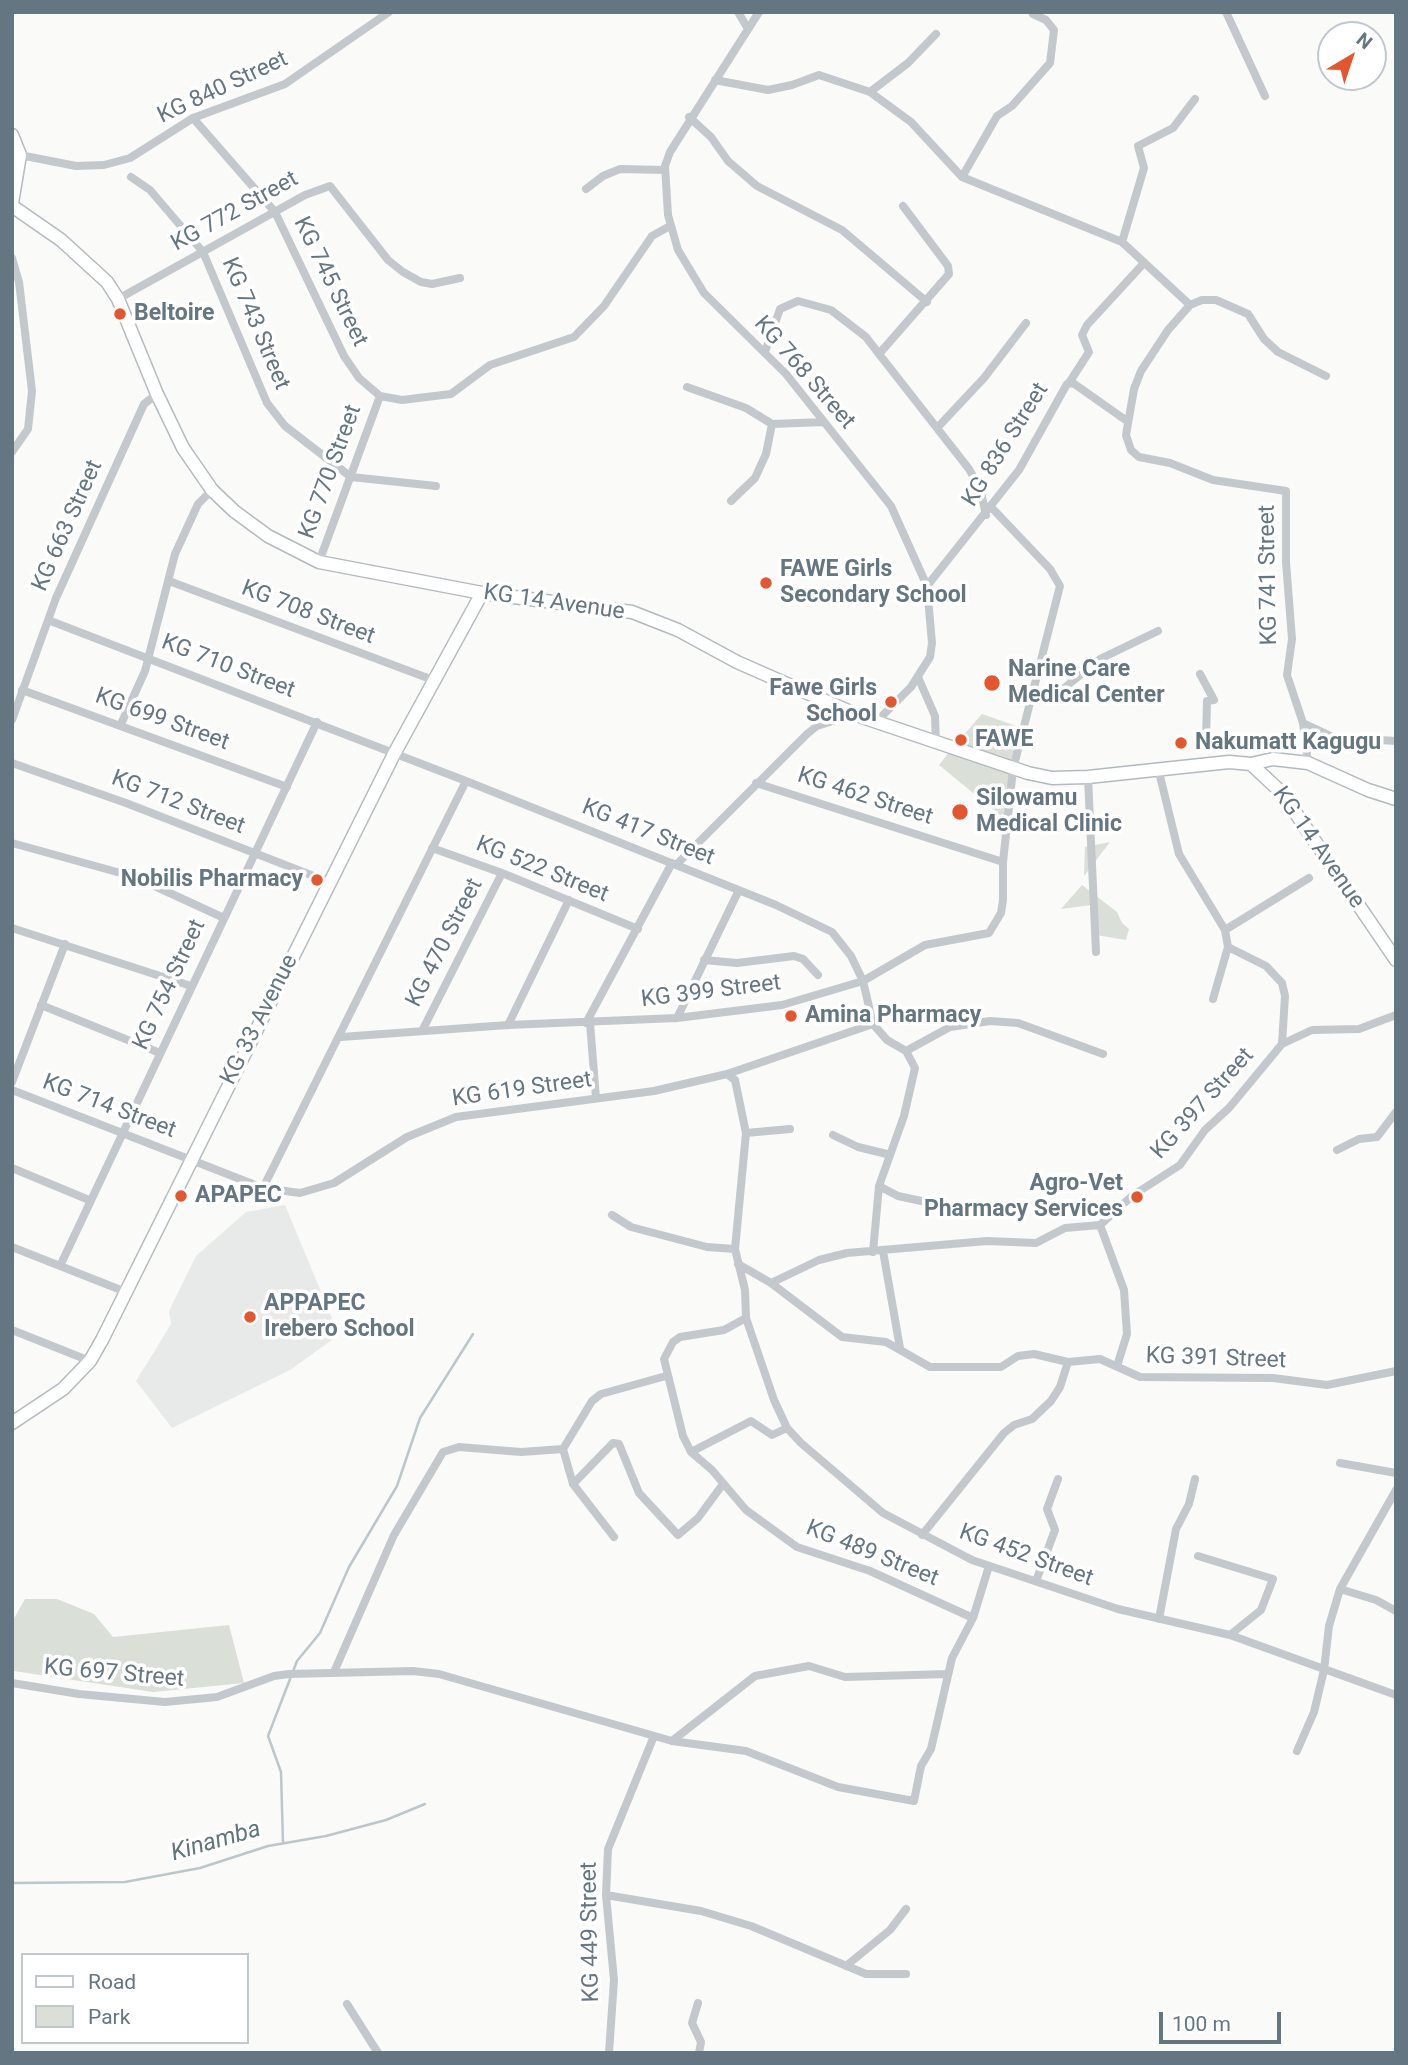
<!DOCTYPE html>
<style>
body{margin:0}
#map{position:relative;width:1408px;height:2065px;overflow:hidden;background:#fafaf8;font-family:Roboto,sans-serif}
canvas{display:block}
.frame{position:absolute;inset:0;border:14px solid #657683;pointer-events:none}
.legend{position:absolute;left:21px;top:1953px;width:228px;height:91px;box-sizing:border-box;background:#fff;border:2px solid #c1c8cd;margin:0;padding:9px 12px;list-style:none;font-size:21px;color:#657683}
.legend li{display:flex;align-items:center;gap:14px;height:35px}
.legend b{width:35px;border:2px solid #c1c8cd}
.north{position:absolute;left:1317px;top:21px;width:70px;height:70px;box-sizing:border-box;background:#fff;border:2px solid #c1c8cd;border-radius:50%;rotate:39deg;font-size:19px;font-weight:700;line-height:28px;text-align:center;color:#657683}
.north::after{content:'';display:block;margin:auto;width:24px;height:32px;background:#e4572e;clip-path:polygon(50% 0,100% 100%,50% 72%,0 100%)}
.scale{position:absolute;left:1159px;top:2012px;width:122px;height:32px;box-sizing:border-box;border:4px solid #657683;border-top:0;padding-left:9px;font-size:21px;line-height:24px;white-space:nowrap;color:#657683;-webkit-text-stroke:5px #fff;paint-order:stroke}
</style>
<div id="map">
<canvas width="1408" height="2065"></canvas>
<div class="frame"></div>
<ul class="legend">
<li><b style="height:9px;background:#fff"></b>Road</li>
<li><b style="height:19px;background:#dadfd7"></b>Park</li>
</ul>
<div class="north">N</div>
<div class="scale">100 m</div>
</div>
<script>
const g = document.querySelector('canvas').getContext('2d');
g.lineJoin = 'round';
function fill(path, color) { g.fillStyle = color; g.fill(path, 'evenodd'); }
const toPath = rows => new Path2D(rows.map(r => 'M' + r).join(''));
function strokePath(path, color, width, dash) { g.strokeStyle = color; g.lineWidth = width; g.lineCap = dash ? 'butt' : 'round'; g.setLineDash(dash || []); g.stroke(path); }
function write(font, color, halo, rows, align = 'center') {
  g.font = font + ' Roboto,sans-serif'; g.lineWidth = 7; g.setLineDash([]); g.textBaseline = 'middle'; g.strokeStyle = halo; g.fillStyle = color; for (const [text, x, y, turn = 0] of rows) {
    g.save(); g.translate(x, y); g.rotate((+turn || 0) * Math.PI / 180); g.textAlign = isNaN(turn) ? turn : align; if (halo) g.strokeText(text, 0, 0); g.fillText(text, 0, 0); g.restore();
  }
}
const built = toPath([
 [285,1205,339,1335,290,1370,172,1428,136,1381,171,1324,169,1311,196,1256,246,1212]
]);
const green = toPath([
 [982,714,1019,727,1011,766,954,746],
 [950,751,1010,770,1006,820,939,765],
 [1110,842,1084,876,1085,847],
 [1082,885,1117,912,1122,923,1129,929,1126,940,1096,935,1092,905,1061,909],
 [25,1599,57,1599,94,1614,113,1637,229,1625,244,1683,153,1692,14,1671,12,1622]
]);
const stream = toPath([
 [283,1843,281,1772,268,1736,297,1661,320,1633,349,1567,397,1486,420,1418,473,1334],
 [12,1883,125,1882,200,1868,268,1846,326,1836,386,1820,425,1804]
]);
const street = toPath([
 [738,12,748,29],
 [759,12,670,152,665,166,668,215,678,250,704,293,786,374,891,506,927,586,932,643,930,657,911,687,876,722],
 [1226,12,1265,96],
 [715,80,768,90,792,85,819,75,870,92,911,122,962,177,1122,242,1190,305],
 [870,92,908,63,936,34],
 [689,117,711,137,728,161,757,186,842,230,927,302],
 [193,118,275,212,344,356,359,378,380,396],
 [20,155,76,166,104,165,130,158,193,118,285,84,389,12],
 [131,177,150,190,203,252,267,403,285,426,351,477,436,486],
 [962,177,997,116,1012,106,1050,63,1054,30,1046,20,1033,14],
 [586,189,603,176,620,169,665,170],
 [903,206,948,266,949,274,879,354,969,469,980,488,986,515],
 [1122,242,1144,168,1138,146,1173,128,1195,99],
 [12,258,19,282,32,391,28,429,12,452],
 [118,299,305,195,330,186,388,260,403,272,421,282,432,284,460,278],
 [765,352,780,309,798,301,831,310,866,337,879,354],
 [1069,383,1089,352,1082,335,1087,325,1144,263],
 [687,387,746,408,772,424,824,422],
 [380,396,402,400,451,394,490,365,574,337,604,306,652,236,670,226],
 [938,427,984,378,1026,323],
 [731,501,755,478,766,454,772,424],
 [319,562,380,396],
 [169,581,433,680],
 [927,586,1019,470,1067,384,1073,383,1127,421],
 [48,620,466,781,776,905,832,932,851,956,863,981,873,1024,887,1040,906,1051,915,1068,904,1116,879,1186,873,1252],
 [1200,674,1214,700,1207,701,1206,741],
 [918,677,935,716,936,743],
 [22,690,287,787],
 [1029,701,1058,693,1100,659,1158,631],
 [12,720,56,598,144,404,157,394],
 [1303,723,1333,737,1396,741],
 [121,724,145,671,175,554,198,504,212,490],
 [12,763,126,803,329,882],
 [1308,763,1303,723,1287,675,1292,639,1286,562,1286,491,1213,480,1170,463,1139,457,1131,450,1126,435,1134,389,1141,371,1168,330,1190,305,1202,300,1216,300,1248,314,1264,339,1278,352,1326,376],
 [1088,777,1096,952],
 [756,783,1003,862],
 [12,843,135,877,224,918],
 [432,848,502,873,638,929],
 [676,865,807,734,817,726,833,721,846,710],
 [12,928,191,986],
 [1225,930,1309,878],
 [704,960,737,963,794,956,803,959,818,975],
 [1213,999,1228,947],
 [41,1005,160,1053],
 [677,1018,739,890],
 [586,1023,672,863],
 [590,1023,596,1098],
 [508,1025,569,900],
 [422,1031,502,873],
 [341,1037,508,1025,677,1018,782,1005,863,981,925,945,989,933,1001,913,1003,900,1003,862,1013,769,1060,586,1050,569,991,507],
 [1282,1044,1312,1030,1359,1029,1396,1015],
 [906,1051,950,1027,990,1021,1018,1023,1103,1054],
 [727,1074,735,1080,746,1133,735,1249,745,1290,746,1318,774,1400,787,1428,801,1443,883,1513,972,1560,1118,1609,1230,1635,1396,1695],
 [12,1082,65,944],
 [12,1090,263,1188,300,1193,334,1183,407,1137,456,1117,654,1091,727,1074,873,1024],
 [746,1133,790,1129],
 [833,1135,858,1147,887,1154],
 [1337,1150,1359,1139,1377,1137,1396,1112],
 [12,1168,89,1200],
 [879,1186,898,1196,926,1202],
 [263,1188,466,781],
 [612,1215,631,1227,707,1247,735,1249],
 [1100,1225,1124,1290,1127,1334,1117,1366],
 [12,1247,126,1292],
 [883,1251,900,1348],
 [738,1264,771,1283,842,1337,886,1342,930,1367,1001,1367,1018,1356,1034,1354,1068,1362,1100,1359,1140,1377,1273,1378,1327,1385,1396,1371],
 [60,1266,317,722],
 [771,1283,819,1260,847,1253,987,1241,1036,1243,1065,1228,1100,1225,1132,1196,1180,1165,1205,1130,1229,1108,1282,1044,1285,996,1282,983,1266,966,1228,947,1225,930,1179,854,1159,772],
 [746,1318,724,1330,680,1337,673,1342,664,1359,683,1436,691,1452,712,1470,746,1510,797,1547,870,1571,973,1618],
 [12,1330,90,1361],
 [691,1452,751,1421,772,1435,787,1428],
 [1340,1463,1396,1473],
 [573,1484,613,1443,619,1444,639,1493,678,1535,698,1518,723,1484],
 [922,1535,1004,1433,1014,1425,1032,1419,1051,1401,1060,1387,1068,1362],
 [614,1537,573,1484,563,1449,592,1401,601,1394,666,1376],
 [1198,1556,1273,1579,1261,1610,1230,1635],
 [1036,1581,1055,1530,1047,1509,1058,1479],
 [1340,1589,1376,1600,1396,1611],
 [1159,1619,1176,1529,1189,1504,1195,1479],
 [334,1672,394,1535,443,1452,459,1447,521,1452,563,1449],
 [12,1683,79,1694,165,1702,217,1697,274,1676,289,1674,413,1671,439,1674,672,1741,746,1751,838,1787,914,1801,921,1766,931,1749,952,1658,973,1618,989,1566],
 [672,1741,755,1676,809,1666,845,1677,948,1674],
 [1297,1751,1314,1712,1324,1670,1329,1626,1340,1589,1396,1490],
 [606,1895,701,1911,751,1926,866,1974,906,1974],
 [846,1966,890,1930,906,1909],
 [698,2003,692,2023,701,2042,699,2053],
 [347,2004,378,2053],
 [609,2053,614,1980,606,1895,608,1849,654,1736]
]);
const secondary = toPath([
 [12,135,20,155,12,203],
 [12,206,61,240,107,282,118,299,157,394,183,448,212,490,234,511,268,536,319,562,482,593,632,612,678,630,737,662,862,717,1028,773,1052,778,1088,777,1229,762,1251,764,1282,793,1396,960],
 [1251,764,1273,759,1308,763,1368,790,1396,799],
 [12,1423,63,1389,90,1361,102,1340,394,754,482,593]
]);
const markers = [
 [120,314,7,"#e4572e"],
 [766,583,7,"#e4572e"],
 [992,683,9,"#e4572e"],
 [891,702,7,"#e4572e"],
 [961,740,7,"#e4572e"],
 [1181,743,7,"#e4572e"],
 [960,812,9,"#e4572e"],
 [317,880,7,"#e4572e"],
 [791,1016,7,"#e4572e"],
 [181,1196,7,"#e4572e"],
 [1137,1197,7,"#e4572e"],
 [250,1317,7,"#e4572e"]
];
const streetNames = [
 ["KG 840 Street",223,88,-25],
 ["KG 772 Street",235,212,-29],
 ["KG 745 Street",330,282,64],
 ["KG 743 Street",255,324,67],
 ["KG 768 Street",804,373,49],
 ["KG 836 Street",1006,445,-58],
 ["KG 770 Street",331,472,-70],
 ["KG 663 Street",68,526,-66],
 ["KG 741 Street",1269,575,-91],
 ["KG 14 Avenue",554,603,8],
 ["KG 708 Street",308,613,21],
 ["KG 710 Street",228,667,21],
 ["KG 699 Street",162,720,20],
 ["KG 462 Street",865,797,18],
 ["KG 712 Street",178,803,21],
 ["KG 417 Street",648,833,22],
 ["KG 14 Avenue",1318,848,55],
 ["KG 522 Street",542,870,22],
 ["KG 470 Street",445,943,-63],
 ["KG 754 Street",170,985,-65],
 ["KG 399 Street",711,992,-7],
 ["KG 33 Avenue",260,1020,-63],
 ["KG 619 Street",522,1090,-8],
 ["KG 397 Street",1203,1104,-48],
 ["KG 714 Street",109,1107,21],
 ["KG 391 Street",1216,1359,2],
 ["KG 489 Street",872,1554,22],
 ["KG 452 Street",1026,1556,20],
 ["KG 697 Street",114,1674,5],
 ["KG 449 Street",591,1932,-91]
];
const poiNames = [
 ["Beltoire",134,314],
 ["FAWE Girls",780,570],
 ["Secondary School",780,596],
 ["Narine Care",1008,670],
 ["Medical Center",1008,696],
 ["Fawe Girls",877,689,"right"],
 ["School",877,715,"right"],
 ["FAWE",975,740],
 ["Nakumatt Kagugu",1195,743],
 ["Silowamu",976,799],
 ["Medical Clinic",976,825],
 ["Nobilis Pharmacy",303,880,"right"],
 ["Amina Pharmacy",805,1016],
 ["Agro-Vet",1123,1184,"right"],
 ["Pharmacy Services",1123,1210,"right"],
 ["APAPEC",195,1196],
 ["APPAPEC",264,1304],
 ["Irebero School",264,1330]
];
const waterNames = [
 ["Kinamba",216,1842,-16]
];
fill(built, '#e8e9e9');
fill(green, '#dadfd7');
strokePath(stream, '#bbc7cb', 2.5);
strokePath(secondary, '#b3babf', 15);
strokePath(street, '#c3c8cc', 8);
strokePath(secondary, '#fff', 12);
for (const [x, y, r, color] of markers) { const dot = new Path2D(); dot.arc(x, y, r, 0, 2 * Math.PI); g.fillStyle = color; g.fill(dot); strokePath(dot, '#fff', 2.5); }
write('23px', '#657683', '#fff', streetNames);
write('bold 23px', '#657683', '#fff', poiNames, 'left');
write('italic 24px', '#60757c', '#fff', waterNames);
</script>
